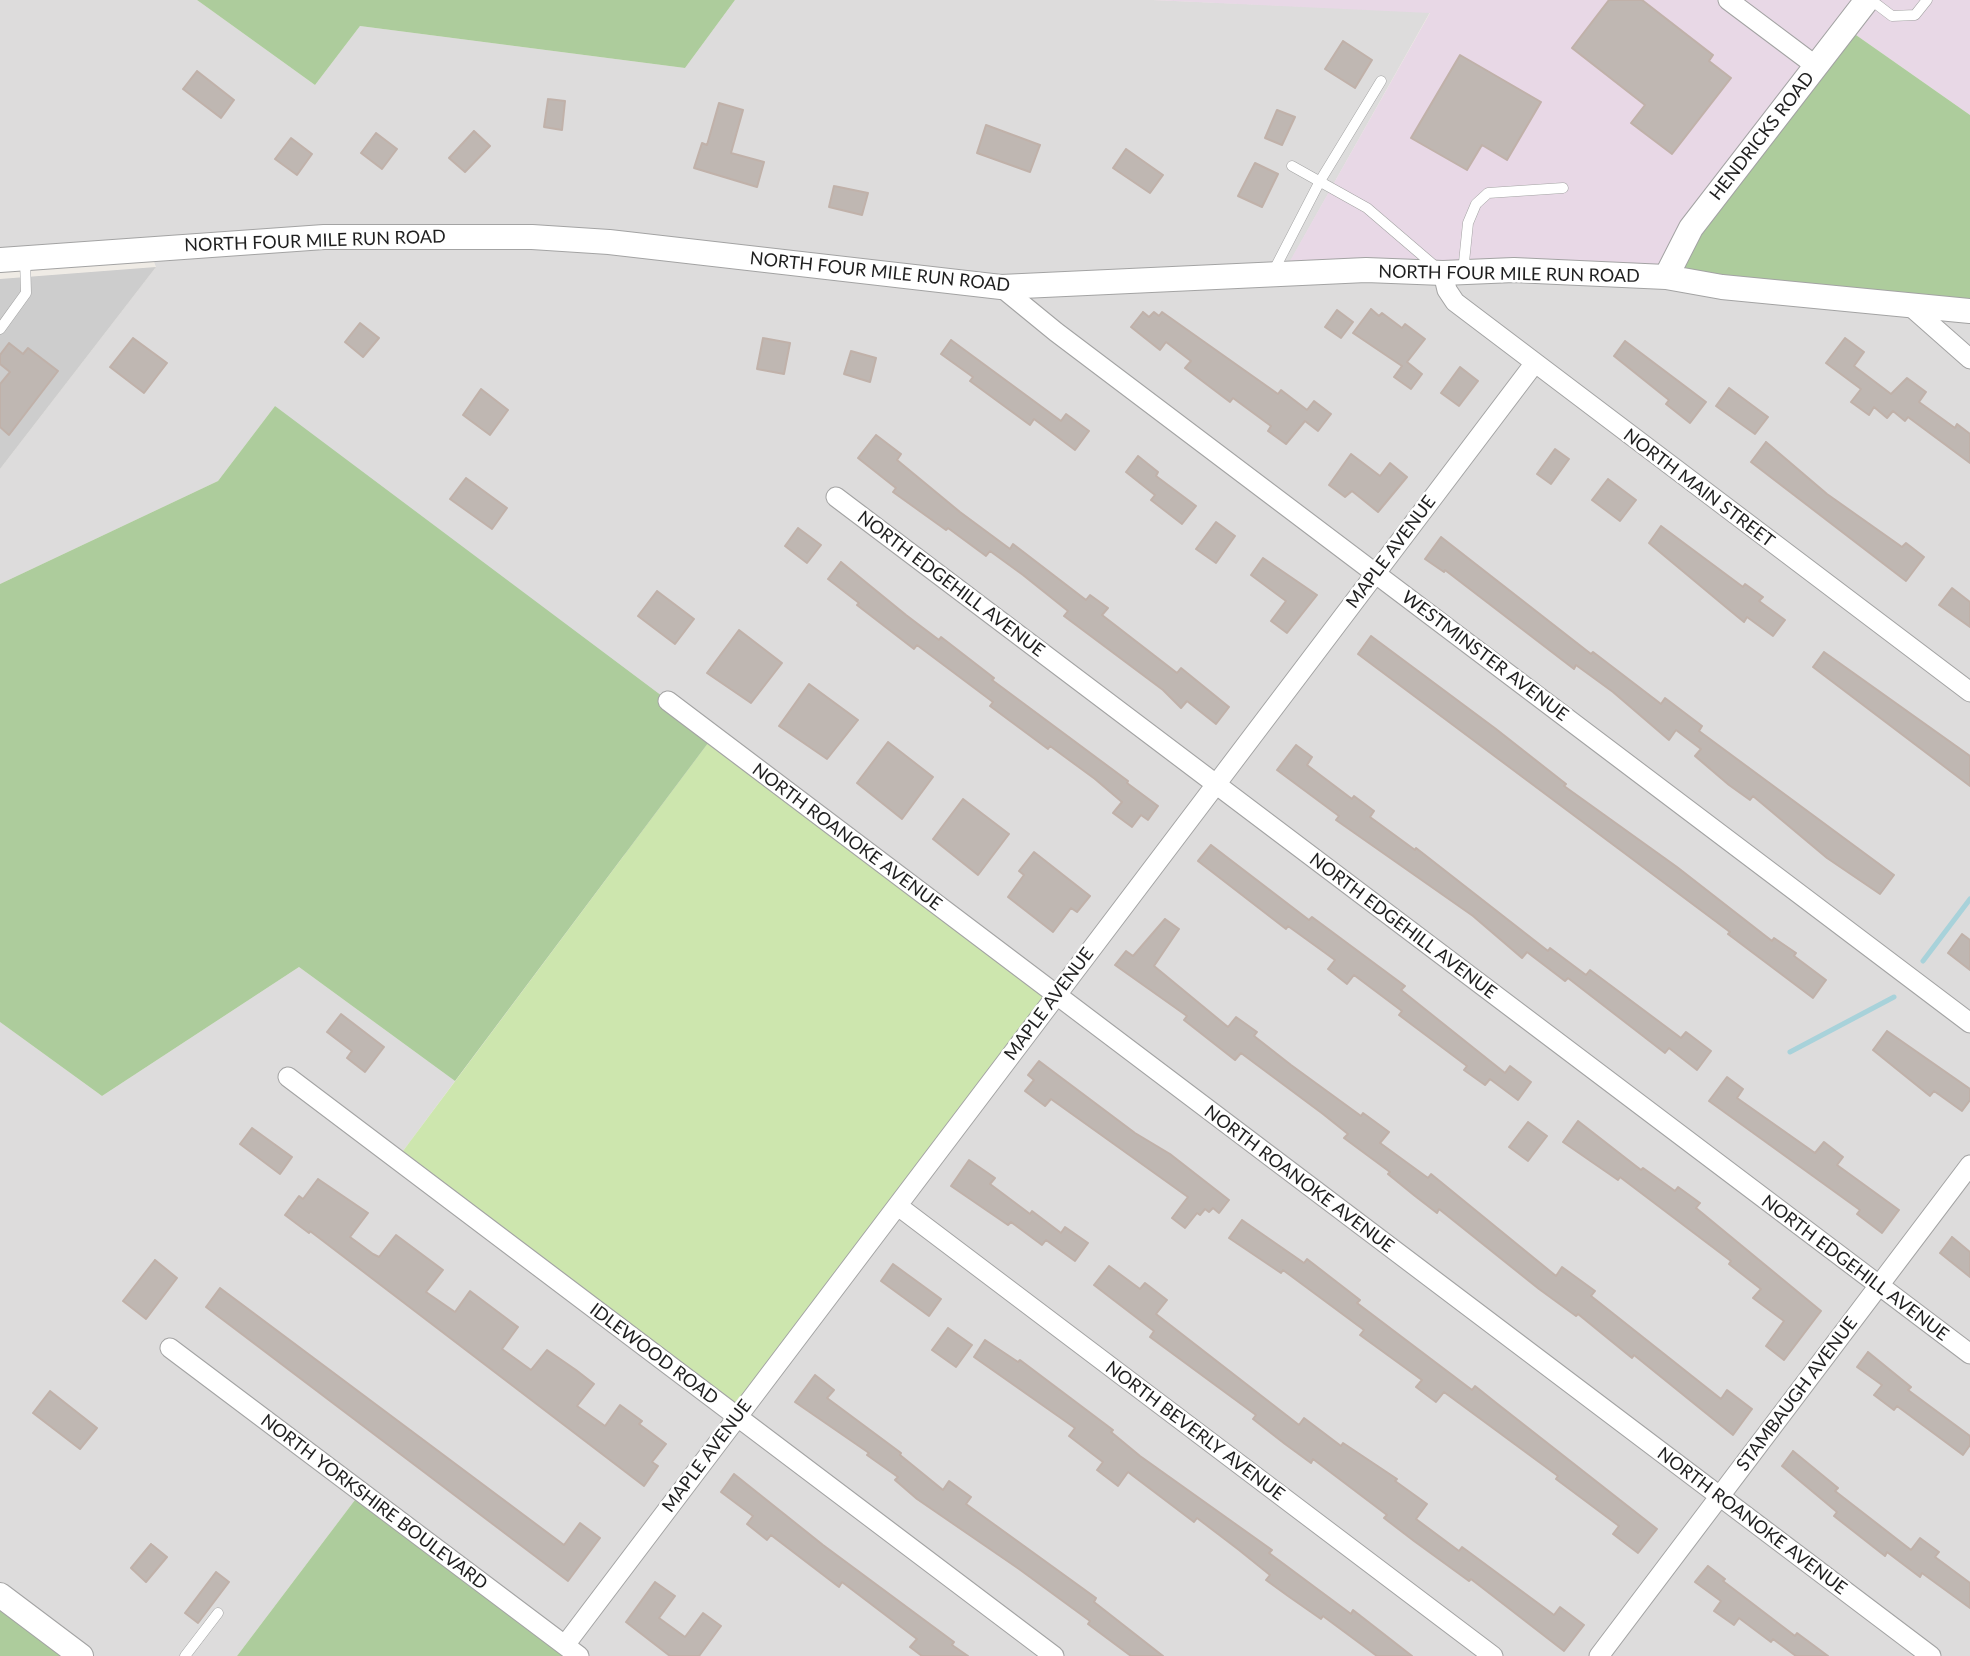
<!DOCTYPE html>
<style>
body{margin:0}
canvas{display:block;background:#efebe5}
</style>
<canvas width="1970" height="1656"></canvas>
<script>
const g = document.querySelector('canvas').getContext('2d');
g.lineJoin = 'round';
function fill(path, color) { g.fillStyle = color; g.fill(path, 'evenodd'); }
const toPath = rows => new Path2D(rows.map(r => 'M' + r).join(''));
function strokePath(path, color, width, dash) { g.strokeStyle = color; g.lineWidth = width; g.lineCap = dash ? 'butt' : 'round'; g.setLineDash(dash || []); g.stroke(path); }
function write(font, color, halo, rows, align = 'center') {
  g.font = font + ' Lato,sans-serif'; g.lineWidth = 5; g.setLineDash([]); g.textBaseline = 'middle'; g.strokeStyle = halo; g.fillStyle = color; for (const [text, x, y, turn = 0] of rows) {
    g.save(); g.translate(x, y); g.rotate((+turn || 0) * Math.PI / 180); g.textAlign = isNaN(turn) ? turn : align; if (halo) g.strokeText(text, 0, 0); g.fillText(text, 0, 0); g.restore();
  }
}
const residential = toPath([
 [0,0,197,0,315,85,360,26,685,68,735,0,1153,0,1430,12,1283,274,1443,273,1970,311,1970,1656,579,1656,361,1492,237,1656,81,1656,0,1595,0,1022,102,1096,299,967,455,1081,397,1159,898,1206,275,406,218,481,0,584,0,469,156,267,149,248,0,260]
]);
const industrial = toPath([
 [1153,0,1970,0,1970,115,1846,28,1666,277,1282,275,1430,13]
]);
const religious = toPath([
 [156,267,0,469,0,279]
]);
const grass = toPath([
 [714,735,1056,995,737,1416,397,1159]
]);
const forest = toPath([
 [197,0,735,0,685,68,360,26,315,85],
 [1846,28,1970,115,1970,311,1666,277],
 [275,406,714,735,455,1081,299,967,102,1096,0,1022,0,584,218,481],
 [361,1492,579,1656,237,1656],
 [0,1595,81,1656,0,1656]
]);
const stream = toPath([
 [1923,961,1970,899],
 [1790,1052,1894,997]
]);
const building = toPath([
 [1609,0,1642,0,1713,55,1709,61,1731,78,1672,154,1631,123,1645,105,1572,48,1609,0],
 [1343,41,1372,60,1355,88,1325,69,1343,41],
 [1460,55,1541,102,1507,160,1482,145,1467,170,1411,138,1460,55],
 [197,71,234,100,221,118,183,89,197,71],
 [548,99,565,101,562,130,544,127,548,99],
 [719,103,743,110,731,153,764,162,757,187,694,168,702,143,707,145,719,103],
 [1277,110,1295,117,1282,145,1265,138,1277,110],
 [986,125,1040,145,1030,172,977,153,986,125],
 [474,131,490,146,465,172,449,158,474,131],
 [376,133,397,149,382,169,361,153,376,133],
 [291,138,312,154,297,175,275,159,291,138],
 [1126,149,1163,175,1150,193,1113,168,1126,149],
 [1255,163,1278,174,1262,207,1238,196,1255,163],
 [834,186,868,193,862,215,829,207,834,186],
 [1371,309,1379,316,1382,313,1402,328,1405,324,1425,339,1407,362,1422,374,1411,389,1394,377,1402,366,1353,333,1371,309],
 [1337,310,1353,322,1341,338,1325,327,1337,310],
 [1143,312,1149,317,1154,312,1159,316,1162,312,1278,394,1281,390,1307,410,1314,401,1331,414,1318,431,1305,421,1286,444,1268,431,1271,426,1233,398,1230,402,1185,368,1191,361,1166,342,1160,350,1131,327,1143,312],
 [360,323,379,338,363,357,345,342,360,323],
 [133,338,167,363,144,393,110,367,133,338],
 [763,338,790,343,784,374,757,369,763,338],
 [1845,338,1864,352,1854,366,1891,394,1907,378,1926,392,1919,402,1955,428,1957,424,1970,434,1970,463,1908,417,1905,421,1893,411,1887,418,1874,407,1869,415,1851,402,1861,389,1826,363,1845,338],
 [951,340,1061,421,1066,414,1089,431,1075,450,1034,419,1030,425,970,381,973,377,941,354,951,340],
 [1625,341,1706,402,1690,423,1666,404,1669,400,1614,356,1625,341],
 [9,343,23,354,28,348,58,371,9,435,0,427,0,384,10,372,0,364,0,355,9,343],
 [851,351,876,358,870,382,844,374,851,351],
 [1460,367,1478,381,1459,406,1441,393,1460,367],
 [1729,388,1768,417,1755,434,1716,406,1729,388],
 [481,389,508,410,490,435,463,415,481,389],
 [876,435,901,454,897,460,960,512,1010,549,1013,544,1086,600,1090,595,1108,608,1102,615,1177,673,1181,668,1229,707,1216,724,1187,701,1181,708,1163,690,1064,616,1068,611,1023,575,990,551,986,556,948,528,946,530,893,492,896,488,858,458,876,435],
 [1766,442,1827,494,1902,547,1906,543,1924,557,1906,581,1751,462,1766,442],
 [1555,449,1569,459,1551,484,1537,474,1555,449],
 [1351,454,1380,476,1390,463,1407,477,1378,512,1352,491,1345,497,1329,485,1351,454],
 [1138,456,1158,472,1156,476,1196,506,1182,524,1151,500,1155,495,1126,472,1138,456],
 [466,478,507,508,492,529,450,499,466,478],
 [1608,479,1636,500,1620,521,1592,500,1608,479],
 [1216,522,1235,536,1216,563,1196,549,1216,522],
 [1661,526,1743,587,1745,584,1763,597,1759,601,1785,620,1773,636,1747,617,1744,622,1727,608,1649,543,1661,526],
 [798,528,821,545,807,563,785,546,798,528],
 [1441,537,1591,654,1593,652,1661,704,1665,698,1702,726,1699,731,1894,875,1880,894,1827,858,1753,796,1750,800,1729,785,1695,756,1701,749,1676,730,1669,740,1613,692,1576,665,1574,669,1445,570,1444,572,1425,559,1441,537],
 [1263,558,1317,595,1287,633,1271,621,1286,601,1251,575,1263,558],
 [841,562,906,615,939,640,941,637,994,678,992,680,1128,781,1127,783,1158,806,1148,820,1141,815,1132,827,1113,813,1122,802,1095,779,1050,746,1048,749,990,706,993,702,917,645,914,649,857,605,859,603,828,579,841,562],
 [1952,588,1970,602,1970,627,1939,605,1952,588],
 [657,591,694,619,675,644,638,616,657,591],
 [739,630,782,663,751,703,707,673,739,630],
 [1371,636,1496,729,1566,784,1564,786,1677,867,1772,941,1774,938,1796,953,1794,956,1826,980,1813,998,1728,934,1730,932,1358,654,1371,636],
 [1824,652,1970,756,1970,786,1813,667,1824,652],
 [809,684,858,720,827,759,779,726,809,684],
 [888,742,933,777,902,819,857,783,888,742],
 [1296,745,1312,757,1307,765,1352,799,1354,796,1374,811,1370,817,1415,850,1416,848,1548,951,1550,948,1586,975,1590,970,1681,1038,1686,1032,1711,1051,1697,1070,1669,1048,1665,1053,1568,978,1565,981,1527,952,1522,958,1473,916,1336,820,1339,816,1277,770,1296,745],
 [963,799,1009,834,978,875,933,839,963,799],
 [1211,845,1309,920,1312,917,1405,986,1401,990,1505,1073,1510,1066,1531,1082,1518,1100,1490,1079,1485,1085,1464,1070,1467,1066,1399,1015,1402,1011,1354,975,1347,984,1328,969,1335,960,1288,926,1286,929,1198,861,1211,845],
 [1034,852,1090,896,1077,912,1071,908,1053,932,1008,897,1024,875,1019,871,1034,852],
 [1165,919,1179,929,1154,966,1228,1027,1236,1017,1257,1032,1254,1036,1291,1065,1361,1116,1363,1113,1389,1132,1380,1143,1428,1178,1431,1174,1556,1276,1562,1267,1595,1291,1591,1296,1721,1399,1727,1390,1752,1409,1733,1435,1634,1355,1632,1358,1578,1314,1576,1316,1539,1289,1439,1209,1437,1213,1415,1196,1388,1174,1390,1172,1344,1138,1348,1134,1323,1114,1241,1053,1235,1060,1184,1020,1187,1016,1115,965,1126,951,1133,956,1165,919],
 [1962,934,1970,940,1970,970,1948,953,1962,934],
 [341,1014,384,1047,365,1072,347,1058,352,1051,327,1032,341,1014],
 [1887,1031,1970,1089,1970,1100,1962,1111,1934,1091,1930,1096,1873,1050,1887,1031],
 [1039,1061,1135,1133,1170,1154,1229,1200,1219,1213,1213,1208,1209,1212,1205,1209,1200,1215,1197,1213,1185,1228,1172,1218,1188,1197,1051,1099,1045,1106,1025,1091,1034,1080,1028,1075,1039,1061],
 [1727,1077,1743,1089,1737,1098,1815,1153,1824,1142,1843,1157,1837,1165,1899,1210,1882,1233,1857,1214,1860,1210,1709,1101,1727,1077],
 [1578,1121,1641,1170,1643,1168,1675,1191,1678,1187,1700,1203,1696,1208,1821,1311,1784,1360,1766,1346,1784,1321,1753,1298,1761,1289,1729,1264,1731,1261,1620,1177,1618,1180,1563,1142,1578,1121],
 [1528,1122,1547,1136,1528,1161,1509,1147,1528,1122],
 [252,1128,292,1157,280,1174,240,1144,252,1128],
 [969,1160,995,1178,990,1184,1030,1214,1032,1211,1061,1233,1065,1227,1088,1243,1075,1261,1046,1240,1042,1245,1011,1222,1008,1225,951,1186,969,1160],
 [318,1179,368,1213,350,1237,373,1254,379,1257,396,1235,443,1270,426,1292,455,1312,470,1291,518,1327,502,1349,531,1370,547,1350,576,1370,594,1384,577,1406,605,1426,620,1405,642,1421,639,1424,666,1444,652,1462,658,1466,644,1486,310,1231,309,1233,285,1215,299,1196,303,1199,318,1179],
 [1242,1220,1304,1263,1307,1259,1360,1300,1357,1303,1472,1390,1475,1386,1495,1402,1657,1529,1638,1553,1613,1534,1619,1526,1556,1479,1558,1476,1444,1392,1436,1402,1416,1387,1422,1380,1360,1335,1364,1330,1283,1270,1281,1273,1229,1238,1242,1220],
 [1952,1237,1970,1252,1970,1277,1940,1253,1952,1237],
 [155,1260,177,1278,146,1319,123,1301,155,1260],
 [893,1264,941,1299,929,1316,881,1281,893,1264],
 [1109,1266,1140,1289,1145,1283,1167,1300,1156,1314,1299,1425,1304,1418,1341,1446,1343,1443,1397,1479,1395,1481,1427,1504,1416,1519,1459,1551,1462,1547,1554,1615,1560,1607,1584,1625,1564,1651,1471,1579,1469,1581,1414,1541,1384,1518,1387,1515,1313,1459,1311,1463,1285,1444,1253,1419,1256,1415,1150,1337,1154,1331,1094,1285,1109,1266],
 [220,1288,564,1545,580,1523,600,1538,568,1581,206,1307,220,1288],
 [948,1328,972,1345,956,1367,932,1350,948,1328],
 [985,1340,1018,1362,1020,1360,1113,1430,1111,1432,1140,1456,1272,1550,1269,1553,1351,1614,1353,1610,1412,1656,1377,1656,1323,1616,1321,1619,1288,1596,1266,1580,1270,1575,1239,1550,1197,1518,1194,1522,1128,1472,1118,1486,1097,1470,1103,1462,1069,1436,1075,1428,974,1357,985,1340],
 [1868,1352,1911,1387,1908,1390,1970,1436,1970,1445,1963,1455,1897,1406,1894,1410,1874,1395,1882,1385,1857,1367,1868,1352],
 [815,1375,834,1390,827,1398,901,1453,900,1455,943,1490,949,1481,971,1497,966,1504,1096,1598,1094,1602,1163,1656,1131,1656,1088,1624,1090,1621,1019,1569,917,1499,895,1480,898,1477,867,1455,869,1453,795,1402,815,1375],
 [50,1391,97,1428,80,1449,33,1413,50,1391],
 [1793,1451,1838,1488,1835,1491,1911,1550,1920,1538,1939,1552,1935,1557,1970,1583,1970,1608,1922,1573,1920,1577,1887,1552,1885,1556,1834,1516,1837,1512,1782,1466,1793,1451],
 [734,1474,823,1545,954,1642,952,1645,968,1656,922,1656,910,1647,917,1639,842,1582,839,1587,771,1535,767,1540,747,1524,753,1516,721,1492,734,1474],
 [151,1544,167,1557,146,1582,131,1568,151,1544],
 [1708,1566,1725,1579,1723,1581,1795,1636,1797,1633,1828,1656,1796,1656,1773,1639,1771,1642,1739,1618,1734,1625,1714,1611,1721,1601,1695,1582,1708,1566],
 [216,1572,229,1582,198,1623,185,1613,216,1572],
 [655,1582,675,1596,659,1618,685,1637,703,1613,721,1626,699,1656,670,1656,626,1622,655,1582]
]);
const service = toPath([
 [1871,0,1892,16,1915,15,1927,0],
 [1292,166,1367,208,1437,268],
 [1273,272,1320,181,1381,81],
 [1463,272,1468,223,1476,204,1488,193,1563,188],
 [0,329,26,293,25,258],
 [185,1656,218,1613]
]);
const minor = toPath([
 [1728,0,1816,66],
 [1443,273,1447,290,1455,302,1970,692],
 [1001,287,1056,332,1970,1023],
 [1910,306,1970,359],
 [836,497,1970,1354],
 [668,701,1931,1656],
 [288,1077,1054,1656],
 [898,1206,1493,1656],
 [170,1348,579,1656],
 [565,1645,1534,364],
 [1599,1656,1970,1165]
]);
const tertiary = toPath([
 [0,260,324,237,532,237,609,242,1001,287,1366,270,1443,273,1514,270,1666,277,1722,287,1970,311],
 [1666,277,1691,228,1867,0],
 [0,1595,81,1656]
]);
const streetNames = [
 ["HENDRICKS ROAD",1762,136,-52],
 ["NORTH FOUR MILE RUN ROAD",315,241,-2],
 ["NORTH FOUR MILE RUN ROAD",880,272,6],
 ["NORTH FOUR MILE RUN ROAD",1509,274,1],
 ["NORTH MAIN STREET",1699,488,37],
 ["MAPLE AVENUE",1391,552,-53],
 ["NORTH EDGEHILL AVENUE",951,584,37],
 ["WESTMINSTER AVENUE",1485,656,37],
 ["NORTH ROANOKE AVENUE",847,837,37],
 ["NORTH EDGEHILL AVENUE",1403,926,37],
 ["MAPLE AVENUE",1049,1004,-53],
 ["NORTH ROANOKE AVENUE",1299,1179,37],
 ["NORTH EDGEHILL AVENUE",1855,1268,37],
 ["IDLEWOOD ROAD",654,1354,37],
 ["STAMBAUGH AVENUE",1797,1394,-53],
 ["NORTH BEVERLY AVENUE",1195,1431,37],
 ["MAPLE AVENUE",707,1456,-53],
 ["NORTH YORKSHIRE BOULEVARD",374,1502,37],
 ["NORTH ROANOKE AVENUE",1752,1521,37]
];
fill(residential, '#dddcdc');
fill(industrial, '#e8d8e6');
fill(religious, '#cdcdcd');
fill(grass, '#cde6ae');
fill(forest, '#adcc9c');
strokePath(stream, '#a8d2da', 5);
fill(building, '#bfb7b2');
strokePath(building, '#c0b1a9', 2);
strokePath(service, '#a3a3a3', 11);
strokePath(minor, '#a3a3a3', 21);
strokePath(tertiary, '#a3a3a3', 26);
strokePath(service, '#fff', 10);
strokePath(minor, '#fff', 19);
strokePath(tertiary, '#fff', 24);
write('18px', '#1f1f1f', '#fff', streetNames);
</script>
